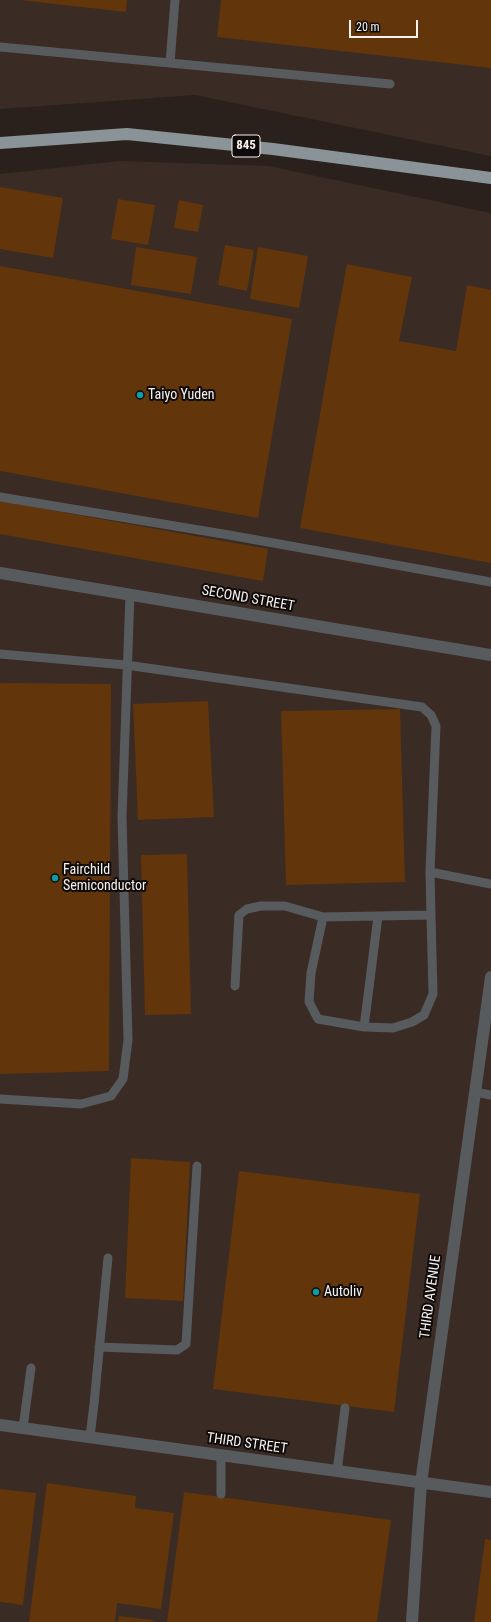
<!DOCTYPE html>
<style>
body{margin:0}
#map{position:relative;width:491px;height:1622px;overflow:hidden;background:#2a211d;font-family:"Roboto Condensed",sans-serif}
canvas{display:block}
.scale{position:absolute;left:349px;top:20px;width:69px;height:18px;box-sizing:border-box;border:2px solid #f8f2ef;border-top:0;padding-left:5px;font-size:12px;line-height:14px;white-space:nowrap;color:#f8f2ef;-webkit-text-stroke:3px #0f0b0a;paint-order:stroke}
</style>
<div id="map">
<canvas width="491" height="1622"></canvas>
<div class="scale">20 m</div>
</div>
<script>
const g = document.querySelector('canvas').getContext('2d');
g.lineJoin = 'round';
function fill(path, color) { g.fillStyle = color; g.fill(path, 'evenodd'); }
const toPath = rows => new Path2D(rows.map(r => 'M' + r).join(''));
function strokePath(path, color, width, dash) { g.strokeStyle = color; g.lineWidth = width; g.lineCap = dash ? 'butt' : 'round'; g.setLineDash(dash || []); g.stroke(path); }
function write(font, color, halo, rows, align = 'center') {
  g.font = font + ' "Roboto Condensed",sans-serif'; g.lineWidth = 4; g.setLineDash([]); g.textBaseline = 'middle'; g.strokeStyle = halo; g.fillStyle = color; for (const [text, x, y, turn = 0] of rows) {
    g.save(); g.translate(x, y); g.rotate((+turn || 0) * Math.PI / 180); g.textAlign = isNaN(turn) ? turn : align; if (halo) g.strokeText(text, 0, 0); g.fillText(text, 0, 0); g.restore();
  }
}
const built = toPath([
 [0,0,491,0,491,156,195,95,0,109],
 [120,161,269,166,491,213,491,1622,0,1622,0,174]
]);
const building = toPath([
 [20,0,127,0,126,12],
 [221,0,491,0,491,68,217,37],
 [0,187,63,198,53,258,0,249],
 [118,199,155,205,148,245,111,239],
 [179,200,203,205,198,232,174,228],
 [225,245,254,250,247,291,218,285],
 [136,247,197,257,191,294,131,285],
 [258,247,308,256,299,308,250,299],
 [347,264,412,277,399,341,456,351,467,285,491,290,491,563,300,528,335,328],
 [0,266,292,319,258,518,0,471],
 [0,501,268,549,263,581,0,534],
 [0,683,111,684,109,1071,0,1074],
 [208,701,214,817,138,820,133,704],
 [400,709,405,882,286,885,281,711],
 [187,854,191,1014,145,1015,141,855],
 [131,1158,190,1162,183,1301,125,1298],
 [239,1171,420,1194,394,1412,213,1389],
 [47,1483,136,1496,135,1508,174,1513,161,1609,117,1603,115,1622,29,1622],
 [0,1489,36,1493,23,1605,0,1602],
 [184,1492,391,1520,377,1622,167,1622],
 [485,1539,491,1540,491,1622,474,1622],
 [119,1616,153,1620,153,1622,118,1622]
]);
const lane = toPath([
 [0,47,170,63,175,0],
 [170,63,390,84],
 [0,497,229,535,491,582],
 [0,654,126,665,422,707,431,715,436,726,430,872,491,884],
 [430,872,431,915,433,994,424,1015,412,1022,393,1028,364,1027,318,1019,309,1002,311,973,323,917,431,915],
 [235,986,239,915,247,909,261,906,285,906,323,917],
 [364,1027,378,916],
 [475,1092,491,1095],
 [0,1099,81,1104,111,1096,123,1079,128,1040,122,817,130,594],
 [99,1347,177,1350,186,1344,197,1166],
 [23,1428,31,1368],
 [90,1437,94,1404,108,1258],
 [221,1455,221,1494],
 [337,1472,345,1408]
]);
const street = toPath([
 [0,573,491,655],
 [0,1425,491,1492],
 [412,1622,421,1483,491,977]
]);
const primary = toPath([
 [0,143,127,134,273,149,491,178]
]);
const markers = [
 [140,395,4,"#0f9aa8"],
 [55,878,4,"#0f9aa8"],
 [316,1292,4,"#0f9aa8"]
];
const shields = [
 [246,146,28]
];
const shieldNames = [
 ["845",246,146]
];
const poiNames = [
 ["Taiyo Yuden",148,395],
 ["Fairchild",63,870],
 ["Semiconductor",63,886],
 ["Autoliv",324,1292]
];
const streetNames = [
 ["SECOND STREET",248,599,10],
 ["THIRD AVENUE",431,1297,-82],
 ["THIRD STREET",247,1444,8]
];
fill(built, '#3a2b25');
fill(building, '#62350a');
strokePath(lane, '#575b5e', 9);
strokePath(street, '#575b5e', 12);
strokePath(primary, '#8a9398', 12);
for (const [x, y, r, color] of markers) { const dot = new Path2D(); dot.arc(x, y, r, 0, 2 * Math.PI); g.fillStyle = color; g.fill(dot); strokePath(dot, '#0f0b0a', 1.5); }
for (const [x, y, w] of shields) { const box = new Path2D(); box.roundRect(x - w / 2, y - 11, w, 22, 3); g.fillStyle = '#0f0b0a'; g.fill(box); strokePath(box, '#f8f2ef', 1); }
write('bold 13px', '#f8f2ef', null, shieldNames);
write('14px', '#f8f2ef', '#0f0b0a', poiNames, 'left');
write('14px', '#f8f2ef', '#0f0b0a', streetNames);
</script>
